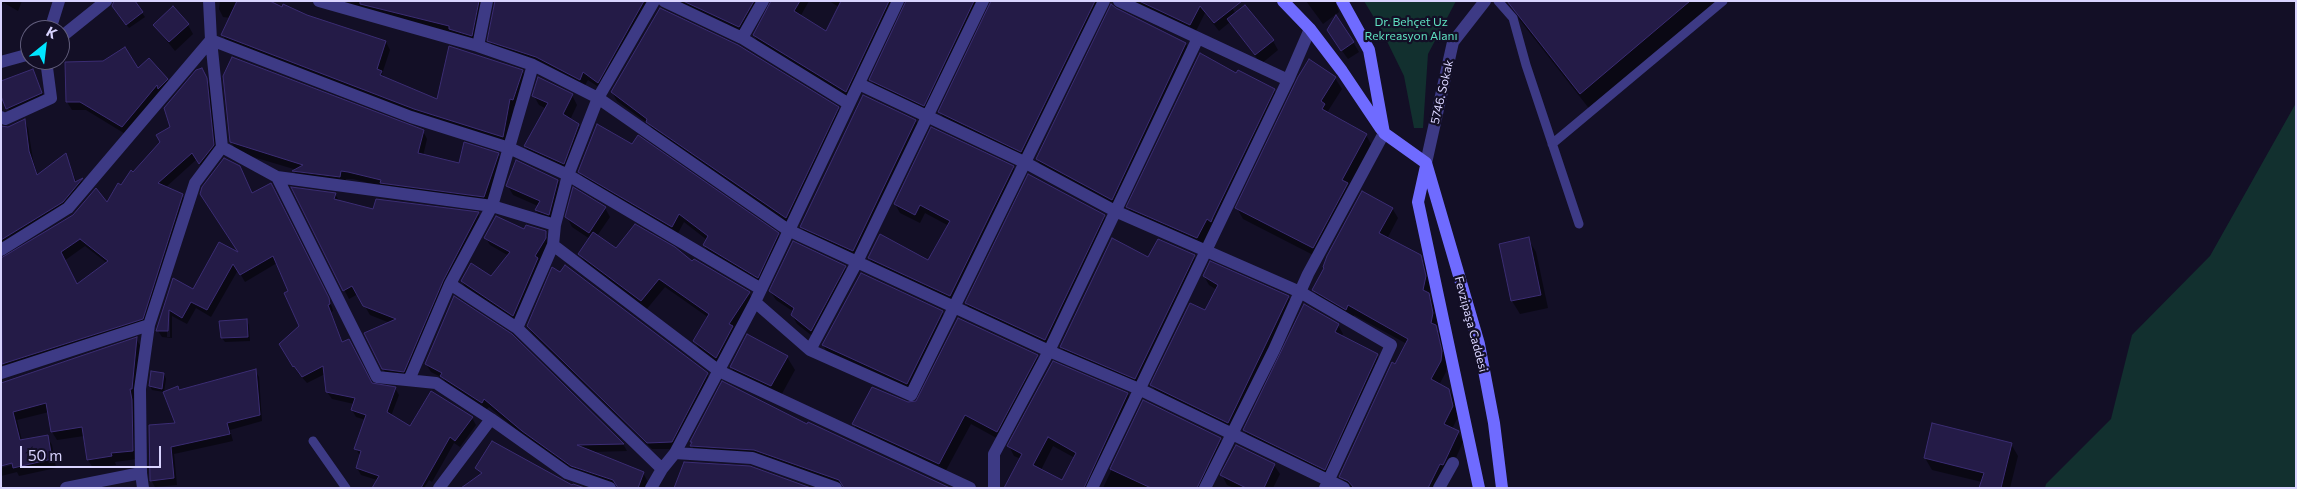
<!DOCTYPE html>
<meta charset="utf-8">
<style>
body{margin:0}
#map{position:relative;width:2297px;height:489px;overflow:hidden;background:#130f26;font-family:Commissioner,sans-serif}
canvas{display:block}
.frame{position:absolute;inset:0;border:2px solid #d9d4ff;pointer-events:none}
.north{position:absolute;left:20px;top:20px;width:50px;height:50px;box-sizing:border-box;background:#130f26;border:1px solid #625e7d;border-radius:50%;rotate:29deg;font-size:14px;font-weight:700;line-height:20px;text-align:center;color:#d9d4ff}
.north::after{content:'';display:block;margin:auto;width:18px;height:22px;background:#00e5ff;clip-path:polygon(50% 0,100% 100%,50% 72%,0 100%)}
.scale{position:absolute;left:20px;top:446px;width:141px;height:22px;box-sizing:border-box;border:2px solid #d9d4ff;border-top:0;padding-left:6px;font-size:15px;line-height:18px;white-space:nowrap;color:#d9d4ff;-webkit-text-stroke:4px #130f26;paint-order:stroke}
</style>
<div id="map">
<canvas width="2297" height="489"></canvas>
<div class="frame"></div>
<div class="north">K</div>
<div class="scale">50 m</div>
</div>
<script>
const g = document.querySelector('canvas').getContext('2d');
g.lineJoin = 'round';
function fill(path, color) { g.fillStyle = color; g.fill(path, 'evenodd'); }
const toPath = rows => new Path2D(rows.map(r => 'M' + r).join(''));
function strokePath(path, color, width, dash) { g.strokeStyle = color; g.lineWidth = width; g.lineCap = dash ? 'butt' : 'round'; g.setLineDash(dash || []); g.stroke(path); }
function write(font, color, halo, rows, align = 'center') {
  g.font = font + ' Commissioner,sans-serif'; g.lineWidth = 4.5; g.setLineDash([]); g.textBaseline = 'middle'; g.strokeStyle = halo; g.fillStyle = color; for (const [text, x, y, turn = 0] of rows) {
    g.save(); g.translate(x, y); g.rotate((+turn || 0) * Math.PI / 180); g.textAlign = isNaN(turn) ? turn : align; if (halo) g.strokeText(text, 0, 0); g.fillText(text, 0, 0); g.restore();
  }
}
const green = toPath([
 [1364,1,1456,1,1428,54,1423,128,1414,128,1404,76,1381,29],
 [2296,103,2296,488,2045,488,2046,484,2111,419,2132,335,2210,256]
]);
const shadow = toPath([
 [1,1,22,1,18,11,4,3,1,7],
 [220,1,268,1,282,8,386,42,390,50,382,74,386,79,438,101,522,71,527,79,517,107,514,106,507,144,419,117,227,43,223,35,231,18,223,17,219,9],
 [318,1,488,1,477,44],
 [496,1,768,1,744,35,655,2,603,90,588,80,584,87,494,49,489,40],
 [770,1,809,1,800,17,826,32,839,7,829,1,903,1,850,100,759,44,754,35,772,3],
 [904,1,1227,1,1236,14,1273,41,1278,50,1261,64,1230,22,1219,31,1205,13,1195,33,1113,2,1104,3,1026,159,945,121,940,112,991,2,984,2,928,113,876,88,871,80,906,3],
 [1306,1,1335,1,1339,12,1323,24],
 [1511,1,1720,1,1591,111,1519,19],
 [1115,9,1186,44,1191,53,1117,208,1042,168,1037,159],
 [142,13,145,17,129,28,121,18],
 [154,25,188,25,193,34,175,51],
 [1334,40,1353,42,1359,52,1348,59],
 [138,69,167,79,172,88,127,135,86,110,72,110,67,102],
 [33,71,46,102,13,118,1,93],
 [1237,75,1274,90,1279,99,1202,246,1133,216,1128,207],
 [206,77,210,87,217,153,204,171,197,159,165,188,182,195,186,203,147,326,7,371,1,357,1,259,107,204,161,143],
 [85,246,107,263,77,285,64,261],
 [1335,78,1342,89,1328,111,1331,116,1366,135,1372,146,1319,258,1243,219,1237,208],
 [612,92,838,108,843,117,791,226,653,130,650,125,617,101],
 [572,95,577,105,570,120,578,124,584,134,569,173,530,155,525,146,547,109,539,105,534,96],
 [863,96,916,121,921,130,858,259,806,235,801,226],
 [24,120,28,128,33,160,38,176,65,155,77,183,82,180,86,187,1,251,1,127,5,128],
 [423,131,427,139,423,156,460,164,498,154,503,162,489,204,384,187,353,179,346,179,344,185,298,179,294,171,297,170,243,154,236,150,231,142],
 [633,145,778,234,783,243,763,286,709,254,704,245,707,240,684,222,677,235,585,181,579,171],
 [1013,167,1018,176,955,304,874,267,869,258,928,261,949,226,925,213,920,223,900,213,895,204],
 [558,181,563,190,554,223,541,220,536,210,538,206,513,195,508,186],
 [293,189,335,194,340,202,374,211,377,200,478,214,483,222,409,380,389,378,383,369,390,323,370,315,358,294,349,299],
 [274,191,332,307,333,311,331,312,343,343,372,385,395,388,399,395,391,416,411,427,472,418,476,425,460,447,454,443,432,482,429,480,424,488,373,488,377,480,361,475,357,468,360,456,356,449,366,420,356,417,352,410,354,404,332,399,327,392,325,374,307,383,298,373,281,344,301,326,290,291,277,263,245,282,238,270,211,317,196,308,187,324,172,316,172,338,162,337,158,331,174,280,194,291,241,255,252,194],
 [170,309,170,337,167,337,167,314],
 [605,208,610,217,597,236,617,250,693,263,749,293,754,302,721,367,700,351,695,341,709,318,665,287,646,310,585,263,580,254,590,239,572,227,567,217],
 [1392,208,1398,218,1387,239,1420,256,1426,266,1431,287,1429,295,1434,305,1438,324,1437,330,1441,336,1447,362,1446,372,1439,385,1449,389,1455,400,1458,417,1452,429,1458,432,1463,442,1450,471,1438,488,1348,488,1341,477,1407,344,1354,315,1352,319,1319,300,1314,290],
 [1104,216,1109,224,1050,348,971,312,966,303],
 [524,231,545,232,550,239,518,322,466,289,462,281,492,278,509,256,490,245,486,238],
 [1528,239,1536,252,1548,308,1520,314,1512,301],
 [1194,256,1199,265,1141,387,1067,356,1061,347,1148,259],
 [845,267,850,275,816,339,797,324,792,315,794,312,776,300,770,291],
 [1204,276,1288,297,1294,306,1234,431,1157,394,1152,385,1205,312,1217,290,1209,285],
 [942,312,947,321,912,393,828,354,823,345],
 [247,321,249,325,250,341,225,342,222,338],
 [1338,325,1343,334,1342,337,1377,355,1382,365,1330,478,1250,439,1244,430],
 [528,326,707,374,711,381,675,449,652,449,532,333],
 [511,335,623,444,627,451,592,452,643,473,648,482,645,488,617,488,577,474,528,439,489,407,486,410,446,384,443,378,431,372,426,364],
 [136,339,141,347,136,397,134,398,136,410,137,459,115,462,116,465,93,468,88,460,84,436,57,440,52,432,49,412,17,420,22,441,47,436,52,445,56,468,19,476,17,472,1,476,1,468,19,463,7,381],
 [1037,356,1043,366,1002,441,971,424,944,474,859,434,854,424,908,404,917,403],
 [787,357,795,370,779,399,739,381,731,367],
 [1053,363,1128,394,1133,404,1093,488,1006,488,1021,459,1014,456,1009,446],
 [1053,446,1075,458,1062,482,1041,470],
 [255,371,259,377,262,421,230,430,233,441,174,454,177,485,155,487,151,480,176,424,180,391],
 [164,374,166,379,164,392,152,390,150,386],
 [1144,402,1220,439,1226,448,1207,488,1103,488],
 [808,425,947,488,843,488,760,458,696,454,692,446,692,442],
 [2011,444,2018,456,2010,488,1981,488,1982,482,1932,470,1925,458],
 [1274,465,1280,474,1273,488,1234,488,1227,485,1222,475]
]);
const building = toPath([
 [114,1,135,1,143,12,126,25,112,6,114,1],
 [237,1,270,1,282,7,283,4,307,15,386,41,377,69,382,71,380,75,437,99,449,46,523,70,513,100,510,99,503,137,414,109,221,35,237,1],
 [360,1,479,1,472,36,449,29,449,26,360,4,360,1],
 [495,1,644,1,598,83,583,72,580,80,536,57,487,41,495,1],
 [683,1,754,1,739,27,683,1],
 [771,1,800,1,794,11,826,31,841,1,889,1,846,92,753,35,771,1],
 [906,1,974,1,924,106,869,80,906,1],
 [991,1,1095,1,1021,152,938,112,991,1],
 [1139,1,1242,1,1214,23,1200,6,1190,25,1139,1],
 [1507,1,1690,1,1580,94,1507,1],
 [1111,4,1116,8,1186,43,1112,200,1036,159,1111,4],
 [1245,5,1274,40,1255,55,1227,19,1245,5],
 [173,6,189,24,169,42,153,25,173,6],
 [660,8,738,45,839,107,786,218,646,122,647,119,611,92,660,8],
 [1336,15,1354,42,1341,51,1327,30,1336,15],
 [125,47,138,68,149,58,168,79,158,89,157,85,122,127,80,102,66,102,65,62,103,61,125,47],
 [1200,53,1236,73,1238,70,1275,89,1213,217,1211,222,1207,219,1197,238,1126,207,1200,53],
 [232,57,424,130,418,153,459,163,464,142,499,153,484,197,380,183,381,180,348,172,341,171,340,177,292,171,303,165,230,142,223,76,232,57],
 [1309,59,1336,77,1321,101,1325,104,1322,109,1367,134,1342,180,1348,183,1313,248,1235,208,1298,77,1309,59],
 [202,68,207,78,214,145,199,164,192,153,158,183,183,194,143,319,2,364,1,258,73,215,96,188,107,202,118,183,121,185,131,170,133,172,160,142,156,135,170,127,164,108,196,70,202,68],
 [80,239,108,261,77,284,61,252,80,239],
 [33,69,42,93,6,109,1,96,1,81,33,69],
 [538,77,573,94,563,114,579,124,564,164,524,146,548,103,532,96,538,77],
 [863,95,916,120,853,251,800,227,863,95],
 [25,119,29,151,37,175,66,153,75,182,83,178,63,202,1,240,1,126,8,127,25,119],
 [597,124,632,144,638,135,779,233,758,278,703,245,708,236,679,214,672,227,578,172,597,124],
 [931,127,1014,166,950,296,868,258,880,234,928,260,950,221,920,205,915,215,894,204,931,127],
 [224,158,240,166,252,193,271,183,329,298,330,304,328,305,342,342,349,339,372,383,396,387,387,412,410,426,431,391,473,417,455,441,450,437,421,488,372,488,379,476,356,468,361,451,354,449,366,415,351,410,355,398,326,392,323,366,302,377,294,366,293,367,279,344,299,326,284,293,288,291,273,256,240,275,233,264,207,310,191,302,182,318,169,310,168,331,156,331,173,278,193,289,219,242,238,252,200,194,202,187,224,158],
 [516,160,558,180,549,215,535,210,540,201,506,186,516,160],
 [1028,174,1105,215,1045,340,965,303,1028,174],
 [291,187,336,193,334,199,373,209,376,199,479,212,443,281,404,372,382,369,364,333,396,319,363,306,352,286,343,291,291,187],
 [573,187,606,207,589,233,565,217,573,187],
 [1362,191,1393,208,1379,233,1421,255,1426,276,1423,290,1429,293,1433,313,1431,323,1436,325,1442,351,1441,361,1431,379,1449,389,1453,406,1444,424,1459,431,1445,461,1443,465,1440,464,1428,488,1354,488,1348,481,1339,477,1392,362,1395,364,1408,339,1348,305,1346,310,1312,290,1324,268,1323,267,1327,256,1362,191],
 [496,216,524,229,526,225,546,231,546,238,535,256,538,258,513,316,461,281,471,263,491,276,510,252,484,238,496,216],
 [635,224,675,247,692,261,694,259,750,292,729,324,733,326,716,358,693,341,709,314,659,279,641,301,578,254,593,232,616,248,635,224],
 [1529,237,1541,295,1511,301,1499,244,1529,237],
 [1112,238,1148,257,1158,239,1195,255,1135,379,1060,347,1112,238],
 [793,241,846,266,811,331,791,315,794,308,769,291,793,241],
 [1210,261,1289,296,1228,423,1150,385,1190,303,1205,310,1218,285,1203,276,1210,261],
 [565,265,708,373,672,442,647,443,527,326,552,267,560,272,565,265],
 [861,273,943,311,907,384,822,345,861,273],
 [454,296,512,334,624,444,577,445,644,472,638,488,618,488,613,480,571,466,522,431,484,399,482,403,440,376,442,373,425,364,454,296],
 [1304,304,1339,324,1335,332,1378,354,1325,470,1243,430,1304,304],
 [958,318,1038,355,997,432,965,415,939,464,852,424,872,387,908,402,916,401,958,318],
 [247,319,248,337,221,338,219,321,247,319],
 [747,334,788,356,771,386,730,367,747,334],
 [137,337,132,389,130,389,132,400,133,451,111,453,112,456,87,460,82,427,51,432,46,403,13,412,20,440,48,435,52,459,13,468,12,463,1,466,1,383,137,337],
 [1053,361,1128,393,1084,488,1004,488,1022,454,1007,446,1053,361],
 [1048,437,1076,453,1062,480,1033,465,1048,437],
 [256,369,260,415,227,423,230,434,171,447,174,478,150,481,149,425,175,423,163,392,178,386,179,390,256,369],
 [151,371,164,373,162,389,149,386,151,371],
 [722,381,807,424,808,422,950,488,844,488,839,480,754,450,690,446,692,442,690,442,722,381],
 [1143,400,1221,438,1197,488,1151,488,1110,469,1143,400],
 [1932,423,2012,443,2001,488,1979,488,1984,473,1924,458,1932,423],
 [492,441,572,485,573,484,585,488,461,488,482,473,475,468,492,441],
 [1236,445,1275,464,1264,488,1246,488,1220,475,1236,445],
 [684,462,750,466,811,488,674,488,684,462]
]);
const lane = toPath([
 [1498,1,1513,18,1526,65,1579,224],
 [1552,144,1723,1],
 [313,441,346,488]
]);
const street = toPath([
 [209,1,211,40,222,147,277,177,377,377,436,383,491,419],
 [319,1,478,46,533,65,598,98,788,230,1049,351,1139,389,1344,488],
 [664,1,742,38,849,104],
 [1119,1,1288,80],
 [50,30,59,1],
 [60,38,106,1],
 [742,38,763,1],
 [478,46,487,1],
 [1,62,30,54],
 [859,84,1024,162,1115,211,1300,292,1391,345,1325,488],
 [1,117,5,119,51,98,46,60],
 [1426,163,1453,42,1485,1],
 [277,177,492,206,555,225],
 [553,245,719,371,970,488],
 [1,250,68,208,211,40,411,117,509,148,568,175,761,289],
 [450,284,517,328,662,469],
 [755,302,810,350,911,395,1104,1],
 [517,328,553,245,555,225,568,175,598,98,654,1],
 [810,350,857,262,983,1],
 [1,373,149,325],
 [409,380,450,284,492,206,533,65],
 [675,453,752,458,836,488],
 [66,488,141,473],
 [143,488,141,473,140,389,149,325,195,183,222,147],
 [439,488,491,419,567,473,610,488],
 [651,488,662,469,675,453,755,302,898,1],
 [994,488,994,454,1049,351,1198,38],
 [1092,488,1288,80,1310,29],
 [1205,488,1274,350,1308,274,1384,133],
 [1439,488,1453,463]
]);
const secondary = toPath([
 [1283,1,1310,29,1342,71,1381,129],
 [1342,1,1369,50,1384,133,1426,163,1479,344,1494,423,1502,488],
 [1426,166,1418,202,1479,488]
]);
const parkNames = [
 ["Dr. Behçet Uz",1411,22],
 ["Rekreasyon Alanı",1411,36]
];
const streetNames = [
 ["5746. Sokak",1442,92,-77],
 ["Fevzipaşa Caddesi",1471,324,75]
];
fill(green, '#12302f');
fill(shadow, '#0007');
fill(building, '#241b47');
strokePath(building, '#3b2d73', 1);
strokePath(lane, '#3d3a85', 9);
strokePath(street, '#3d3a85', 12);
strokePath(secondary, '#6f6bff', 12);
write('12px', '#5fe0c0', '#130f26', parkNames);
write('12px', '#d9d4ff', '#130f26', streetNames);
</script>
